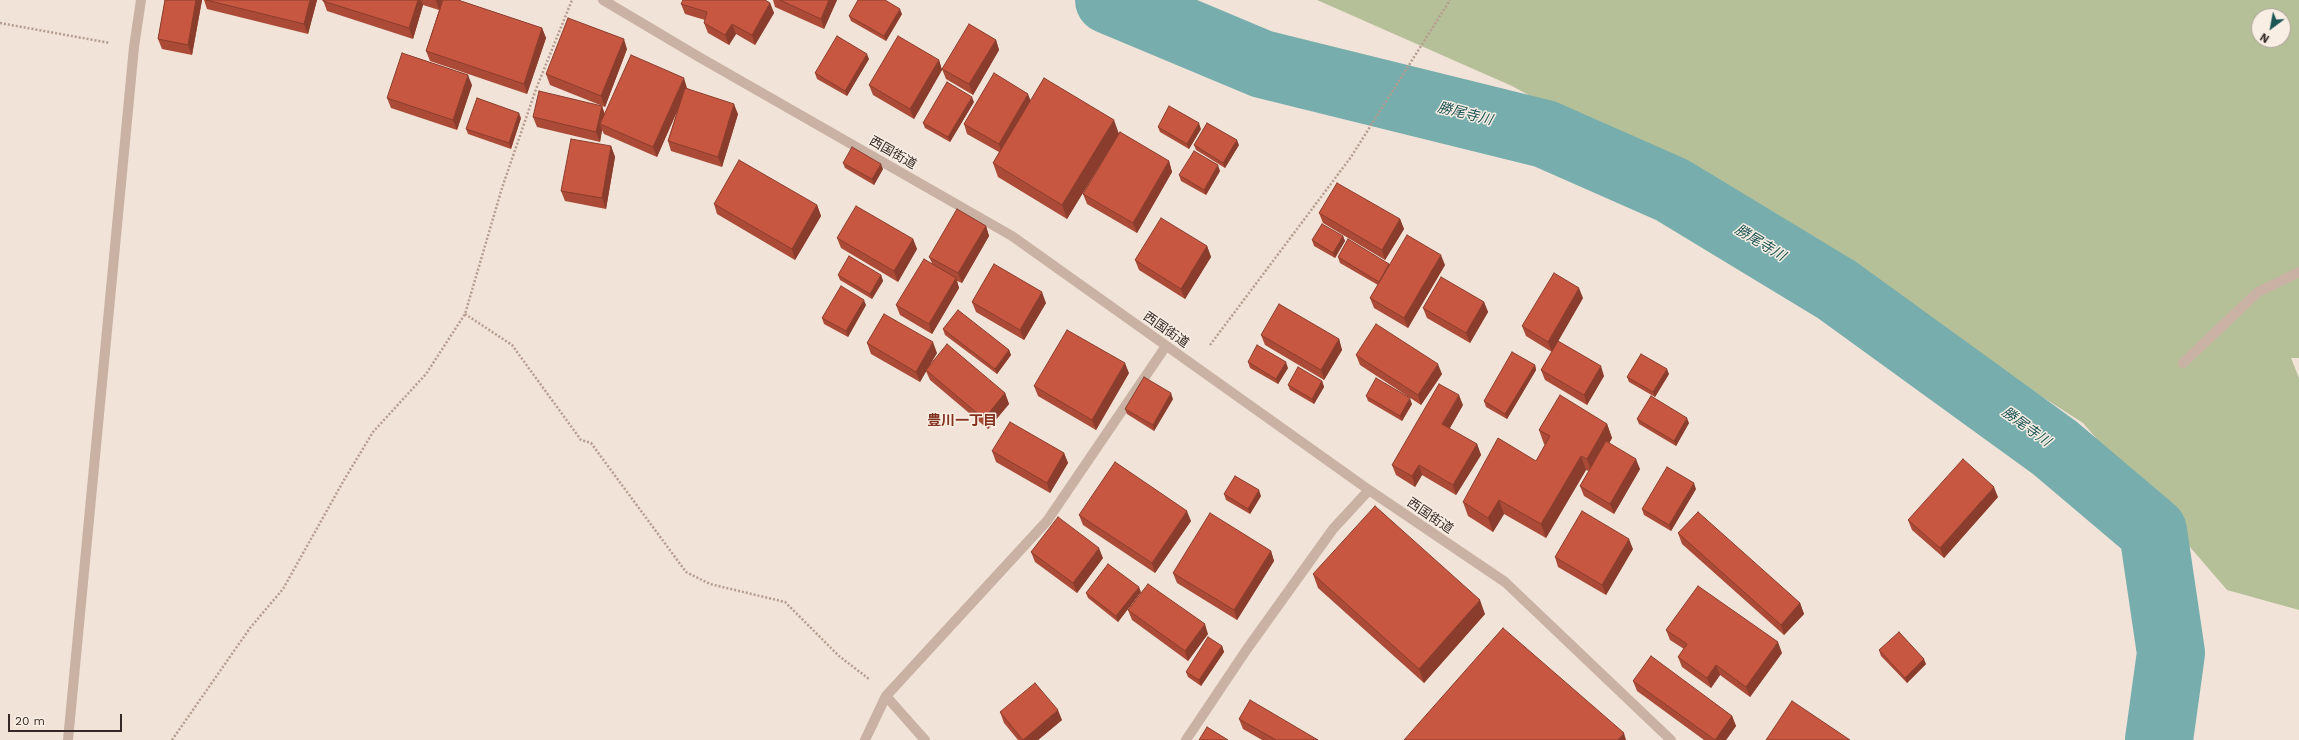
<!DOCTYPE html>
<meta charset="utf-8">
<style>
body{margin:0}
#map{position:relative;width:2299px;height:740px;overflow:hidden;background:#f1e3d8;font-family:"Work Sans",sans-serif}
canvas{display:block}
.north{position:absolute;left:2251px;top:8px;width:40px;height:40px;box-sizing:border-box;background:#f9eee4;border:1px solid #aa9f98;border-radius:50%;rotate:212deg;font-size:11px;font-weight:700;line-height:16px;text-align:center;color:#342926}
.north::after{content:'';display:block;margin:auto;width:14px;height:18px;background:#1b5555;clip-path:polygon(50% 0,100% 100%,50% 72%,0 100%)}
.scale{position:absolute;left:8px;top:714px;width:114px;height:18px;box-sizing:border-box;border:2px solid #342926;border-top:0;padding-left:5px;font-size:12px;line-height:14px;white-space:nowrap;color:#342926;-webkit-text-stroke:3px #f9eee4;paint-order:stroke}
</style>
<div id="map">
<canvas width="2299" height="740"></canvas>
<div class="north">N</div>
<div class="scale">20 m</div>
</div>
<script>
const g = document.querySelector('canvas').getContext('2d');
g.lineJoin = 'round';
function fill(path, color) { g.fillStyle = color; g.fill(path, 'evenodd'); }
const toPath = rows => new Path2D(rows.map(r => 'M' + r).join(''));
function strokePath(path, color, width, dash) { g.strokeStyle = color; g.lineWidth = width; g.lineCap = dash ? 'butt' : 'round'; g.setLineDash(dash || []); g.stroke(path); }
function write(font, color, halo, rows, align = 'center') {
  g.font = font + ' "Work Sans","Noto Sans JP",sans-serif'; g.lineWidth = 3; g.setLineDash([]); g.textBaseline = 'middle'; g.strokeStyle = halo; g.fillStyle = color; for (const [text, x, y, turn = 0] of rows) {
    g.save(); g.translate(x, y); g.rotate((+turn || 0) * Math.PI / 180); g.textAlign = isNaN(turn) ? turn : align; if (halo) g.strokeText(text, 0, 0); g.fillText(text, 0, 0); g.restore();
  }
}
const green = toPath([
 [1317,0,2299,0,2299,358,2291,358,2299,378,2299,610,2227,590,2083,423,1810,248,1512,86],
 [2259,16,2283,16,2283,40,2259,40]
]);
const river = toPath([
 [1109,0,1262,64,1545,134,1672,190,1837,290,2055,448,2153,531,2171,653,2159,740]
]);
const path = toPath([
 [0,23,110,43],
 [465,314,512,345,581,440,591,443,686,572,710,584,785,602,839,656,869,679],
 [1210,345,1351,157,1450,0],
 [172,740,250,628,283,589,344,480,373,432,426,374,465,314,502,188,536,89,572,0]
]);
const minor = toPath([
 [603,0,699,57,1012,236,1369,490,1505,582,1671,740],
 [2183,363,2258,292,2299,272],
 [886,696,925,740],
 [68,740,134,47,141,0],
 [865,740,886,696,1047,521,1166,346],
 [1186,740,1247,649,1333,529,1369,490]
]);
const wall = toPath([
 [165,0,202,0,192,55,162,49,158,39],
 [204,0,317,0,308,34,207,9],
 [323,0,442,0,542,28,546,38,527,94,430,61,426,51,439,10,423,5,413,39,327,11],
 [773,0,837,0,824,29,775,7],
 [770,3,774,13,755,45,736,34,729,45,708,33,704,23,705,20,685,14,681,4],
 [902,14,886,41,851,21,849,16],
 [996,40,999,50,973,95,946,79,942,69],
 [627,49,605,107,550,85,546,74],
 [869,59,847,96,817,79,815,73],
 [939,60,942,70,914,119,873,95,869,85],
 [472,85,457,130,391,108,387,98],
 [687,88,738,114,722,167,671,151,668,141,677,112,657,157,604,134,602,130,600,142,537,127,533,117,602,106,605,114],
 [1030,100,1119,133,1169,161,1172,172,1137,233,1087,204,1083,194,1114,141,1067,219,998,177,993,163,999,152,967,134,964,124],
 [974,102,950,142,925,128,923,123],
 [521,118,511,149,468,134,466,129],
 [1158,127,1201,129,1189,149,1160,132],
 [1194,145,1239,145,1225,168,1196,150],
 [611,146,615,157,606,209,565,201,561,191],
 [843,163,883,169,874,185,845,168],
 [1220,171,1206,195,1181,181,1179,175],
 [714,204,817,205,821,216,795,260,717,214],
 [1319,213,1400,219,1404,229,1385,260,1323,223],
 [986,226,989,236,962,283,957,281,959,288,932,334,900,315,896,305,932,263,929,257],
 [1343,236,1345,241,1335,258,1314,246,1312,240],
 [837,238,913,239,917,249,898,282,841,248],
 [1207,246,1211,257,1185,299,1139,270,1135,260],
 [1338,257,1390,264,1445,265,1408,328,1374,308,1370,298,1378,285,1340,263],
 [838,275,881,275,883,281,872,299,840,280],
 [1583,298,1558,341,1604,376,1587,405,1545,380,1541,370,1552,352,1526,336,1522,326],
 [972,302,1046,303,1024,340,976,312],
 [1484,302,1488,312,1470,343,1427,318,1423,308],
 [866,305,848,337,824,324,822,318],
 [943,329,1009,350,1011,355,997,374,945,335],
 [1261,335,1339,339,1342,350,1324,380,1265,345],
 [867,343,937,353,929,366,1005,393,1009,404,988,429,930,380,926,371,920,382,871,354],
 [1356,355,1442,374,1421,405,1360,365],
 [1248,362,1288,368,1278,384,1250,368],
 [1535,365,1536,370,1507,419,1486,407,1484,401],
 [1129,373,1096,430,1038,396,1034,386],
 [1669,374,1655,397,1629,382,1627,377],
 [1322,381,1324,387,1314,404,1290,390,1288,385],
 [1366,396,1412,404,1402,421,1368,401],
 [1173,399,1154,431,1127,414,1125,409],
 [1463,405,1449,429,1477,444,1481,455,1456,495,1422,475,1415,487,1396,475,1392,465],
 [1637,419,1689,423,1676,446,1639,424],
 [1607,424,1612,438,1609,443,1640,469,1614,514,1584,496,1580,486,1589,471,1586,470,1546,538,1504,514,1493,532,1468,516,1463,502,1536,461,1545,445,1544,444,1539,430],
 [992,451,1064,453,1068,463,1050,493,996,462],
 [1696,489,1671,531,1644,515,1642,509],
 [1224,494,1261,496,1250,514,1226,500],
 [1998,497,1944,558,1912,530,1908,520],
 [1079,515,1191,521,1155,573,1083,525],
 [1678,533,1800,603,1804,614,1784,635,1682,544],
 [1633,549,1606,595,1558,567,1555,557],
 [1271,551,1274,561,1237,620,1177,583,1173,573],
 [1031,552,1103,558,1077,593,1035,562],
 [1313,574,1485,614,1424,683,1318,588],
 [1141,592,1118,622,1088,598,1086,593],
 [1128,610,1208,634,1188,661,1132,620],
 [1666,630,1782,653,1750,697,1720,675,1711,688,1682,667,1678,657,1684,649,1670,640],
 [1222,646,1224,652,1201,686,1188,677,1186,672],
 [1879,650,1926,664,1907,683,1881,656],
 [1633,681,1732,716,1736,726,1726,740,1704,740,1637,691],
 [1000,712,1062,720,1038,740,1018,740,1004,723],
 [1239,719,1318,740,1262,740,1243,729]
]);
const shadedWall = toPath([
 [196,0,202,0,192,55,188,45],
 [310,0,317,0,308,34,304,24],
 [418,0,421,0,423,5,413,39,409,28],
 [436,0,442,0,439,10],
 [829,0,837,0,824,29,821,19],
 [770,3,774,13,755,45,752,35],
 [900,9,902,14,886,41,884,36],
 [732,24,736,34,729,45,725,35],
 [542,28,546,38,527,94,524,84],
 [624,39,627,49,605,107,601,96],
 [996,40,999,50,973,95,969,84],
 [867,54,869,59,847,96,845,91],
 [939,60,942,70,914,119,910,109],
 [468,75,472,85,457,130,453,120],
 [684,78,687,88,657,157,653,147],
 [1028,94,1032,104,1002,154,999,144],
 [972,97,974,102,950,142,948,137],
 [734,104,738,114,722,167,718,157],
 [602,106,605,116,600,124,602,130,600,142,596,132],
 [519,113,521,118,511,149,509,143],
 [1114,120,1119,134,1067,219,1062,205],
 [1199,123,1201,129,1189,149,1187,144],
 [1237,140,1239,145,1225,168,1223,163],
 [611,146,615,157,606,209,602,198],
 [1169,161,1172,172,1137,233,1133,223],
 [881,164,883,169,874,185,872,179],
 [1218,165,1220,171,1206,195,1204,190],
 [817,205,821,216,795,260,792,249],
 [1400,219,1404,229,1385,260,1382,250],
 [986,226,989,236,962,283,958,273],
 [1343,236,1345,241,1335,258,1333,253],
 [913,239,917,249,898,282,894,271],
 [1207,246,1211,257,1185,299,1181,289],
 [1441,255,1445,265,1408,328,1404,318],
 [881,275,883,281,872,299,870,294],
 [956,278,959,288,932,334,929,324],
 [1579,288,1583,298,1552,352,1548,342],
 [1042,292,1046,303,1024,340,1020,330],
 [864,300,866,305,848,337,846,331],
 [1484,302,1488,312,1470,343,1466,333],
 [1339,339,1342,350,1324,380,1321,370],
 [933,342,937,353,920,382,916,372],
 [1009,350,1011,355,997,374,995,369],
 [1286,362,1288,368,1278,384,1276,379],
 [1125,363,1129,373,1096,430,1092,420],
 [1438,364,1442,374,1421,405,1418,395],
 [1535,365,1536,370,1507,419,1505,414],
 [1601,366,1604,376,1587,405,1584,395],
 [1667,369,1669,374,1655,397,1653,392],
 [1322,381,1324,387,1314,404,1312,399],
 [1005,393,1009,404,988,429,984,419],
 [1171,393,1173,399,1154,431,1153,425],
 [1459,395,1463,405,1446,435,1442,424],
 [1410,398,1412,404,1402,421,1400,416],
 [1687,418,1689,423,1676,446,1674,441],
 [1607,424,1612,438,1592,473,1587,459],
 [1477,444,1481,455,1456,495,1453,485],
 [1064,453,1068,463,1050,493,1047,483],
 [1581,456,1586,470,1546,538,1541,524],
 [1636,459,1640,469,1614,514,1610,504],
 [1419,465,1422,475,1415,487,1412,476],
 [1694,483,1696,489,1671,531,1669,525],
 [1994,487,1998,497,1944,558,1940,548],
 [1259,490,1261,496,1250,514,1248,509],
 [1499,500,1504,514,1493,532,1488,518],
 [1187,511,1191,521,1155,573,1152,563],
 [1629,539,1633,549,1606,595,1602,585],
 [1099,548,1103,558,1077,593,1073,583],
 [1271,551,1274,561,1237,620,1234,610],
 [1139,587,1141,592,1118,622,1116,616],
 [1480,600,1485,614,1424,683,1419,669],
 [1800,603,1804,614,1784,635,1781,625],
 [1205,624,1208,634,1188,661,1185,651],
 [1778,642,1782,653,1750,697,1746,687],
 [1222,646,1224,652,1201,686,1199,680],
 [1924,659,1926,664,1907,683,1905,678],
 [1716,665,1720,675,1711,688,1707,678],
 [1058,710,1062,720,1038,740,1023,740],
 [1732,716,1736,726,1726,740,1715,740],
 [1624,733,1626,740,1618,740]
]);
const building = toPath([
 [165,0,196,0,188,45,158,39,165,0],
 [206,0,310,0,304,24,206,0],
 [323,0,418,0,409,28,323,1,323,0],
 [443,0,458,0,542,28,524,84,426,51,443,0],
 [683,0,765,0,770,3,752,35,732,24,725,35,704,23,707,12,681,4,683,0],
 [780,0,829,0,821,19,780,0],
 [858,0,885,0,900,9,884,36,849,16,858,0],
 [568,18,624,39,601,96,546,74,568,18],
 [969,24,996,40,969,84,942,69,969,24],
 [837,36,867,54,845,91,815,73,837,36],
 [898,36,939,60,910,109,869,85,898,36],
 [402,53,468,75,453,120,387,98,402,53],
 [631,55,684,78,653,147,600,124,631,55],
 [994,73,1028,94,999,144,964,124,994,73],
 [1044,78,1114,120,1062,205,993,163,1044,78],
 [947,82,972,97,948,137,923,123,947,82],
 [685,88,734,104,718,157,668,141,685,88],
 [539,91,602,106,596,132,533,117,539,91],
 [477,98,519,113,509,143,466,129,477,98],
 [1169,106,1199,123,1187,144,1158,127,1169,106],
 [1207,123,1237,140,1223,163,1194,145,1207,123],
 [1120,132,1169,161,1133,223,1083,194,1120,132],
 [571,139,611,146,602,198,561,191,571,139],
 [852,147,881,164,872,179,843,163,852,147],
 [1194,151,1218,165,1204,190,1179,175,1194,151],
 [739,160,817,205,792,249,714,204,739,160],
 [1337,183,1400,219,1382,250,1319,213,1337,183],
 [856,206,913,239,894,271,837,238,856,206],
 [957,209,986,226,958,273,929,257,957,209],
 [1161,218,1207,246,1181,289,1135,260,1161,218],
 [1322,224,1343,236,1333,253,1312,240,1322,224],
 [1407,235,1441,255,1404,318,1370,298,1407,235],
 [1348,239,1389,264,1379,282,1338,257,1348,239],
 [849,256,881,275,870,294,838,275,849,256],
 [924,259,956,278,929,324,896,305,924,259],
 [994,264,1042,292,1020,330,972,302,994,264],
 [1554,273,1579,288,1548,342,1522,326,1554,273],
 [1441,277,1484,302,1466,333,1423,308,1441,277],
 [841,286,864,300,846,331,822,318,841,286],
 [1279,304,1339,339,1321,370,1261,335,1279,304],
 [958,310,1009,350,995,369,943,329,958,310],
 [884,314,933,342,916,372,867,343,884,314],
 [1376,324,1438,364,1418,395,1356,355,1376,324],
 [1067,330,1125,363,1092,420,1034,386,1067,330],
 [1558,341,1601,366,1584,395,1541,370,1558,341],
 [947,344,1005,393,984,419,926,370,947,344],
 [1257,345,1286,362,1276,379,1248,362,1257,345],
 [1512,352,1535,365,1505,414,1484,401,1512,352],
 [1641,354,1667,369,1653,392,1627,377,1641,354],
 [1298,367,1322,381,1312,399,1288,385,1298,367],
 [1144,377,1171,393,1153,425,1125,409,1144,377],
 [1376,378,1410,398,1400,416,1366,396,1376,378],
 [1439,384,1459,395,1442,424,1477,444,1453,485,1419,465,1412,476,1392,465,1439,384],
 [1560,395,1607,424,1587,459,1581,456,1541,524,1499,500,1488,518,1463,502,1498,438,1536,461,1550,436,1539,430,1560,395],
 [1651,396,1687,418,1674,441,1637,419,1651,396],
 [1010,422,1064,453,1047,483,992,451,1010,422],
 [1606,441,1636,459,1610,504,1580,486,1606,441],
 [1963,459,1994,487,1940,548,1908,520,1963,459],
 [1115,462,1187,511,1152,563,1079,515,1115,462],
 [1667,467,1694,483,1669,525,1642,509,1667,467],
 [1235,476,1259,490,1248,509,1224,494,1235,476],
 [1375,506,1480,600,1419,669,1313,574,1375,506],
 [1582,511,1629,539,1602,585,1555,557,1582,511],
 [1698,512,1800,603,1781,625,1678,533,1698,512],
 [1210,513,1271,551,1234,610,1173,573,1210,513],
 [1058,517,1099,548,1073,583,1031,552,1058,517],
 [1108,564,1139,587,1116,616,1086,593,1108,564],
 [1148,584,1205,624,1185,651,1128,610,1148,584],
 [1698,586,1778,642,1746,687,1716,665,1707,678,1678,657,1687,644,1666,630,1698,586],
 [1503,628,1624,733,1618,740,1404,740,1503,628],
 [1899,632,1924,659,1905,678,1879,650,1899,632],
 [1208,637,1222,646,1199,680,1186,672,1208,637],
 [1651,656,1732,716,1715,740,1633,681,1651,656],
 [1035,683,1058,710,1023,740,1000,712,1035,683],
 [1250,700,1318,740,1276,740,1239,719,1250,700],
 [1792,701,1850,740,1766,740,1792,701],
 [1207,727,1228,740,1199,740,1207,727]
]);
const streetNames = [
 ["西国街道",893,153,30],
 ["西国街道",1166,330,35],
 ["西国街道",1430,516,34]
];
const waterNames = [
 ["勝尾寺川",1465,114,14],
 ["勝尾寺川",1760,243,31],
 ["勝尾寺川",2026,427,36]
];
const neighbourhoodNames = [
 ["豊川一丁目",962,421]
];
fill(green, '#b5c098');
strokePath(river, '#77aead', 68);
strokePath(path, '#b59c8e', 2.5, [2, 2]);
strokePath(minor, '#c9b2a4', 10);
fill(wall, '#ab4b37');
fill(shadedWall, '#8b3d2d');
fill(building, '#c75740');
strokePath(building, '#8b3d2d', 1);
write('13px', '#342926', '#f9eee4', streetNames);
write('italic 14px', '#1b5555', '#f9eee4', waterNames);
write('bold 14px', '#83301e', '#f9eee4', neighbourhoodNames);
</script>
